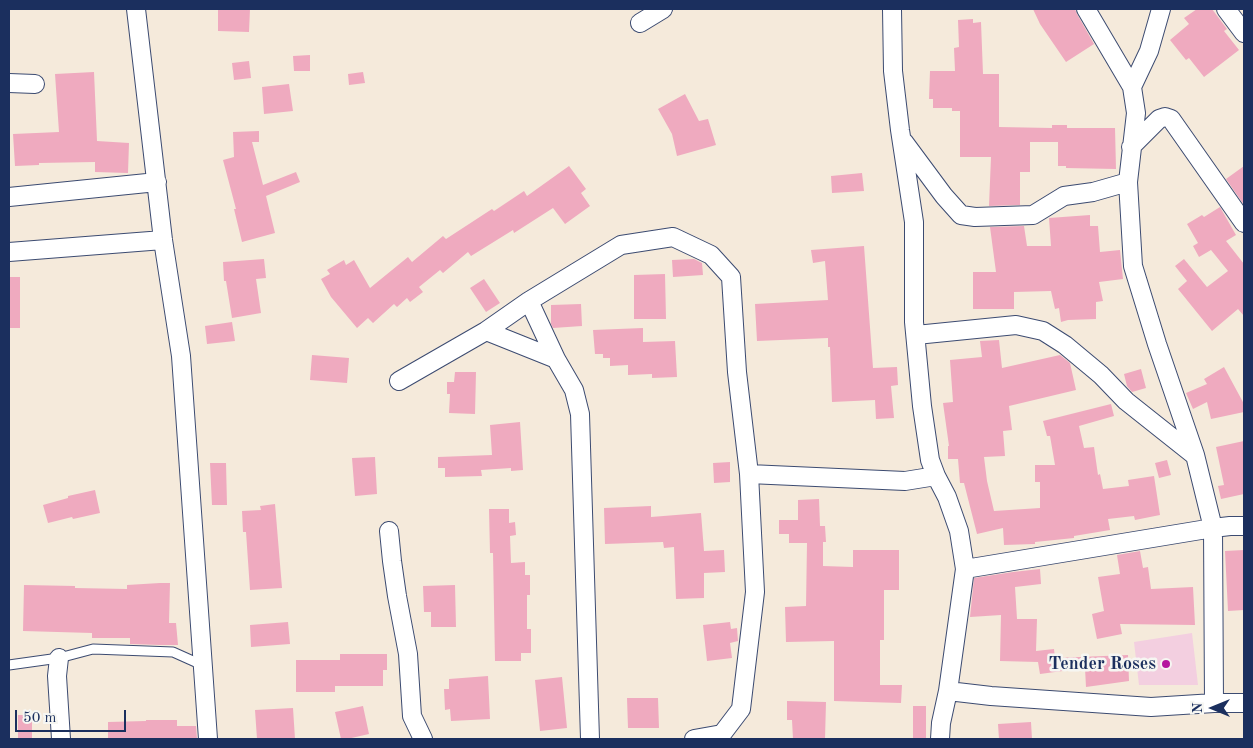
<!DOCTYPE html>
<style>
body{margin:0}
#map{position:relative;width:1253px;height:748px;overflow:hidden;background:#f5eadb;font-family:"Old Standard TT",serif}
canvas{display:block}
.frame{position:absolute;inset:0;border:10px solid #1b2f5e;pointer-events:none}
.north{position:absolute;left:1188px;top:683px;width:50px;height:50px;-webkit-text-stroke:4px #f6f6f2;paint-order:stroke;rotate:270deg;font-size:14px;font-weight:700;line-height:20px;text-align:center;color:#1b2f5e}
.north::after{content:'';display:block;margin:auto;width:18px;height:22px;background:#1b2f5e;clip-path:polygon(50% 0,100% 100%,50% 72%,0 100%)}
.scale{position:absolute;left:15px;top:710px;width:111px;height:22px;box-sizing:border-box;border:2px solid #1b2f5e;border-top:0;padding-left:6px;font-size:15px;line-height:18px;white-space:nowrap;color:#1b2f5e;-webkit-text-stroke:4px #f6f6f2;paint-order:stroke}
</style>
<div id="map">
<canvas width="1253" height="748"></canvas>
<div class="frame"></div>
<div class="north">N</div>
<div class="scale">50 m</div>
</div>
<script>
const g = document.querySelector('canvas').getContext('2d');
g.lineJoin = 'round';
function fill(path, color) { g.fillStyle = color; g.fill(path, 'evenodd'); }
const toPath = rows => new Path2D(rows.map(r => 'M' + r).join(''));
function strokePath(path, color, width, dash) { g.strokeStyle = color; g.lineWidth = width; g.lineCap = dash ? 'butt' : 'round'; g.setLineDash(dash || []); g.stroke(path); }
function write(font, color, halo, rows, align = 'center') {
  g.font = font + ' "Old Standard TT",serif'; g.lineWidth = 5; g.setLineDash([]); g.textBaseline = 'middle'; g.strokeStyle = halo; g.fillStyle = color; for (const [text, x, y, turn = 0] of rows) {
    g.save(); g.translate(x, y); g.rotate((+turn || 0) * Math.PI / 180); g.textAlign = isNaN(turn) ? turn : align; if (halo) g.strokeText(text, 0, 0); g.fillText(text, 0, 0); g.restore();
  }
}
const built = toPath([
 [1192,633,1198,685,1139,685,1134,642]
]);
const building = toPath([
 [218,9,250,9,249,32,218,31],
 [1033,9,1075,9,1077,14,1094,44,1066,62,1040,24],
 [1197,9,1212,9,1227,29,1224,31,1239,50,1204,77,1189,58,1186,60,1170,40,1189,24,1184,18],
 [973,19,973,23,981,22,983,74,999,74,999,127,1052,128,1052,125,1067,125,1067,128,1115,128,1116,169,1066,168,1066,166,1058,166,1058,142,1030,142,1030,172,1020,172,1020,205,989,206,991,157,960,157,960,111,952,111,952,108,933,108,933,99,929,99,930,71,955,71,954,48,959,47,958,20],
 [310,55,310,71,294,71,293,56],
 [249,61,251,78,234,80,232,63],
 [94,72,97,141,129,143,128,173,95,172,95,162,39,163,39,165,15,166,13,134,59,132,55,74],
 [363,72,365,83,349,85,348,74],
 [289,84,293,111,264,114,262,87],
 [685,94,699,121,708,119,716,145,677,156,672,134,658,109],
 [259,131,259,142,252,142,263,185,296,172,300,182,266,196,275,233,242,242,234,209,236,209,223,160,234,157,233,132],
 [569,166,586,189,581,193,590,206,565,224,553,208,514,233,513,230,471,256,468,252,443,273,440,270,419,287,423,292,410,302,407,298,397,307,394,304,373,323,368,318,357,328,331,297,321,279,330,274,327,270,344,260,346,265,354,260,370,288,408,257,412,262,443,236,446,239,492,209,494,211,524,191,527,196],
 [1244,166,1244,205,1226,179],
 [862,173,864,191,832,193,831,176],
 [1220,207,1236,235,1226,241,1244,264,1244,316,1238,309,1212,331,1178,289,1187,281,1175,266,1184,259,1207,287,1228,271,1211,250,1199,257,1193,246,1198,243,1187,224,1202,215,1204,217],
 [1090,215,1090,226,1098,226,1100,252,1120,250,1123,279,1099,282,1103,301,1096,302,1096,319,1068,320,1061,322,1059,308,1055,309,1051,291,1014,292,1014,309,973,309,973,272,996,272,990,227,1024,226,1027,246,1051,246,1049,218],
 [864,246,873,368,897,367,898,385,891,386,894,418,876,419,875,400,832,402,830,347,828,347,828,338,757,341,755,304,828,300,825,261,813,263,811,250],
 [264,259,266,278,256,279,261,313,232,318,226,281,224,281,223,262],
 [694,259,702,263,703,275,673,277,672,260],
 [665,274,666,319,634,319,634,275],
 [9,277,20,277,20,328,9,328],
 [484,279,500,303,486,312,470,288],
 [581,304,582,326,553,328,551,324,551,305],
 [232,322,235,341,207,344,205,326],
 [643,328,643,342,675,341,677,377,652,378,652,374,628,375,628,365,610,366,610,358,603,358,603,354,595,354,593,330],
 [999,340,1002,368,1060,355,1070,363,1076,390,1009,406,1012,430,1003,431,1005,456,984,457,987,481,994,511,1040,508,1040,482,1035,482,1035,465,1055,465,1050,436,1047,436,1043,421,1111,404,1114,416,1079,426,1084,448,1094,447,1098,475,1100,474,1103,489,1129,486,1128,480,1154,476,1160,515,1135,520,1134,516,1108,519,1110,530,1074,536,1074,538,1035,542,1035,544,1004,545,1003,528,977,534,964,483,960,483,958,459,948,459,948,446,949,446,943,403,953,402,950,360,982,357,980,341],
 [312,355,349,358,347,383,310,380],
 [1224,367,1244,404,1244,412,1211,419,1207,402,1193,409,1186,393,1207,384,1204,379],
 [1141,369,1146,388,1132,392,1127,386,1124,374],
 [455,372,476,372,475,414,449,413,450,394,447,394,447,382,454,382],
 [520,422,523,470,511,471,511,468,481,470,482,476,445,477,445,468,438,468,438,457,492,455,490,425],
 [1244,441,1244,494,1221,499,1218,486,1224,485,1216,447],
 [375,457,377,494,355,496,352,458],
 [1167,460,1171,475,1159,478,1155,463],
 [730,462,730,482,714,483,713,463],
 [210,463,226,463,227,505,212,505],
 [95,490,100,513,73,519,72,517,48,523,43,505,68,498,68,496],
 [819,499,820,526,825,526,826,542,823,542,823,566,853,567,853,550,899,550,899,590,884,590,884,640,880,640,880,685,902,685,901,703,834,701,834,641,786,642,785,607,806,606,807,543,789,543,789,534,779,534,779,520,798,520,798,500],
 [275,504,282,588,250,590,246,532,243,532,242,511,261,510,260,506],
 [651,506,651,517,701,513,704,551,724,550,725,572,704,573,704,598,676,599,674,547,664,548,663,542,605,544,604,508],
 [489,509,509,509,509,523,515,522,516,535,510,536,511,563,525,562,525,575,530,575,530,595,527,595,527,629,531,629,531,653,521,653,521,661,495,661,493,553,490,553],
 [1244,550,1244,610,1228,611,1225,551],
 [1140,551,1143,568,1148,567,1151,589,1193,587,1195,625,1120,624,1122,634,1097,639,1092,614,1104,611,1098,577,1120,574,1117,555],
 [1040,569,1041,584,1015,587,1017,619,1037,619,1036,651,1054,649,1055,658,1128,655,1129,681,1086,687,1085,668,1040,674,1038,662,1000,661,1001,615,970,617,974,578,1013,572],
 [160,583,170,583,169,623,176,623,178,645,160,645,130,644,130,638,92,638,92,633,23,631,24,585,75,586,75,588,127,589,127,585],
 [455,585,456,627,431,627,431,612,424,612,423,586],
 [288,622,290,644,251,647,250,625],
 [730,622,731,629,737,628,738,641,730,643,732,658,707,661,703,625],
 [340,654,387,654,387,670,383,670,383,686,335,686,335,692,296,692,296,660,340,660],
 [488,676,490,719,451,721,450,709,445,710,444,689,449,689,449,679],
 [562,677,567,728,540,731,535,680],
 [627,698,658,698,659,728,628,728],
 [787,701,826,702,825,739,793,739,792,720,787,720],
 [363,706,369,734,347,739,341,739,335,712],
 [913,706,926,706,926,739,913,739],
 [293,708,295,739,257,739,255,710],
 [18,715,32,715,32,739,18,739],
 [146,720,177,720,177,726,196,726,197,739,108,739,108,722,146,721],
 [1031,722,1032,739,999,739,998,724]
]);
const lane = toPath([
 [9,665,59,658,93,649,173,652,202,665]
]);
const street = toPath([
 [136,9,163,240,181,356,208,739],
 [892,9,893,71,900,130,914,222,914,322,922,406,930,460,936,476,947,497,959,531,965,569,948,691,941,723,940,739],
 [1086,9,1132,87],
 [1161,9,1149,51,1132,87,1136,113,1128,182,1133,266,1157,344,1195,455,1213,528,1214,703],
 [1226,9,1244,33],
 [640,23,663,9],
 [9,83,35,84],
 [904,142,944,196,961,215,975,217,1033,215,1064,196,1093,192,1128,182],
 [1131,147,1159,119,1165,117,1171,119,1244,223],
 [9,197,157,182],
 [9,252,163,240],
 [529,301,556,359,574,390,580,414,590,739],
 [486,331,556,359],
 [916,335,1016,325,1043,331,1065,345,1101,375,1126,401,1194,455],
 [399,381,486,331,529,301,621,245,673,237,711,255,731,277,737,372,749,474,755,592,741,709,722,734,694,739],
 [749,474,905,481,936,476],
 [389,531,392,561,397,596,408,654,412,716,423,739],
 [965,569,1213,528,1230,526,1244,526],
 [59,658,57,676,61,739],
 [948,691,991,696,1151,707,1214,703,1244,703]
]);
const markers = [
 [1166,664,5,"#b5179e"]
];
const poiNames = [
 ["Tender Roses",1156,664]
];
fill(built, '#f3cfe0');
fill(building, '#efaabf');
strokePath(lane, '#3c4b71', 11);
strokePath(street, '#3c4b71', 20);
strokePath(lane, '#fff', 9);
strokePath(street, '#fff', 18);
for (const [x, y, r, color] of markers) { const dot = new Path2D(); dot.arc(x, y, r, 0, 2 * Math.PI); g.fillStyle = color; g.fill(dot); strokePath(dot, '#f6f6f2', 2); }
write('bold 18px', '#1b2f5e', '#f6f6f2', poiNames, 'right');
</script>
